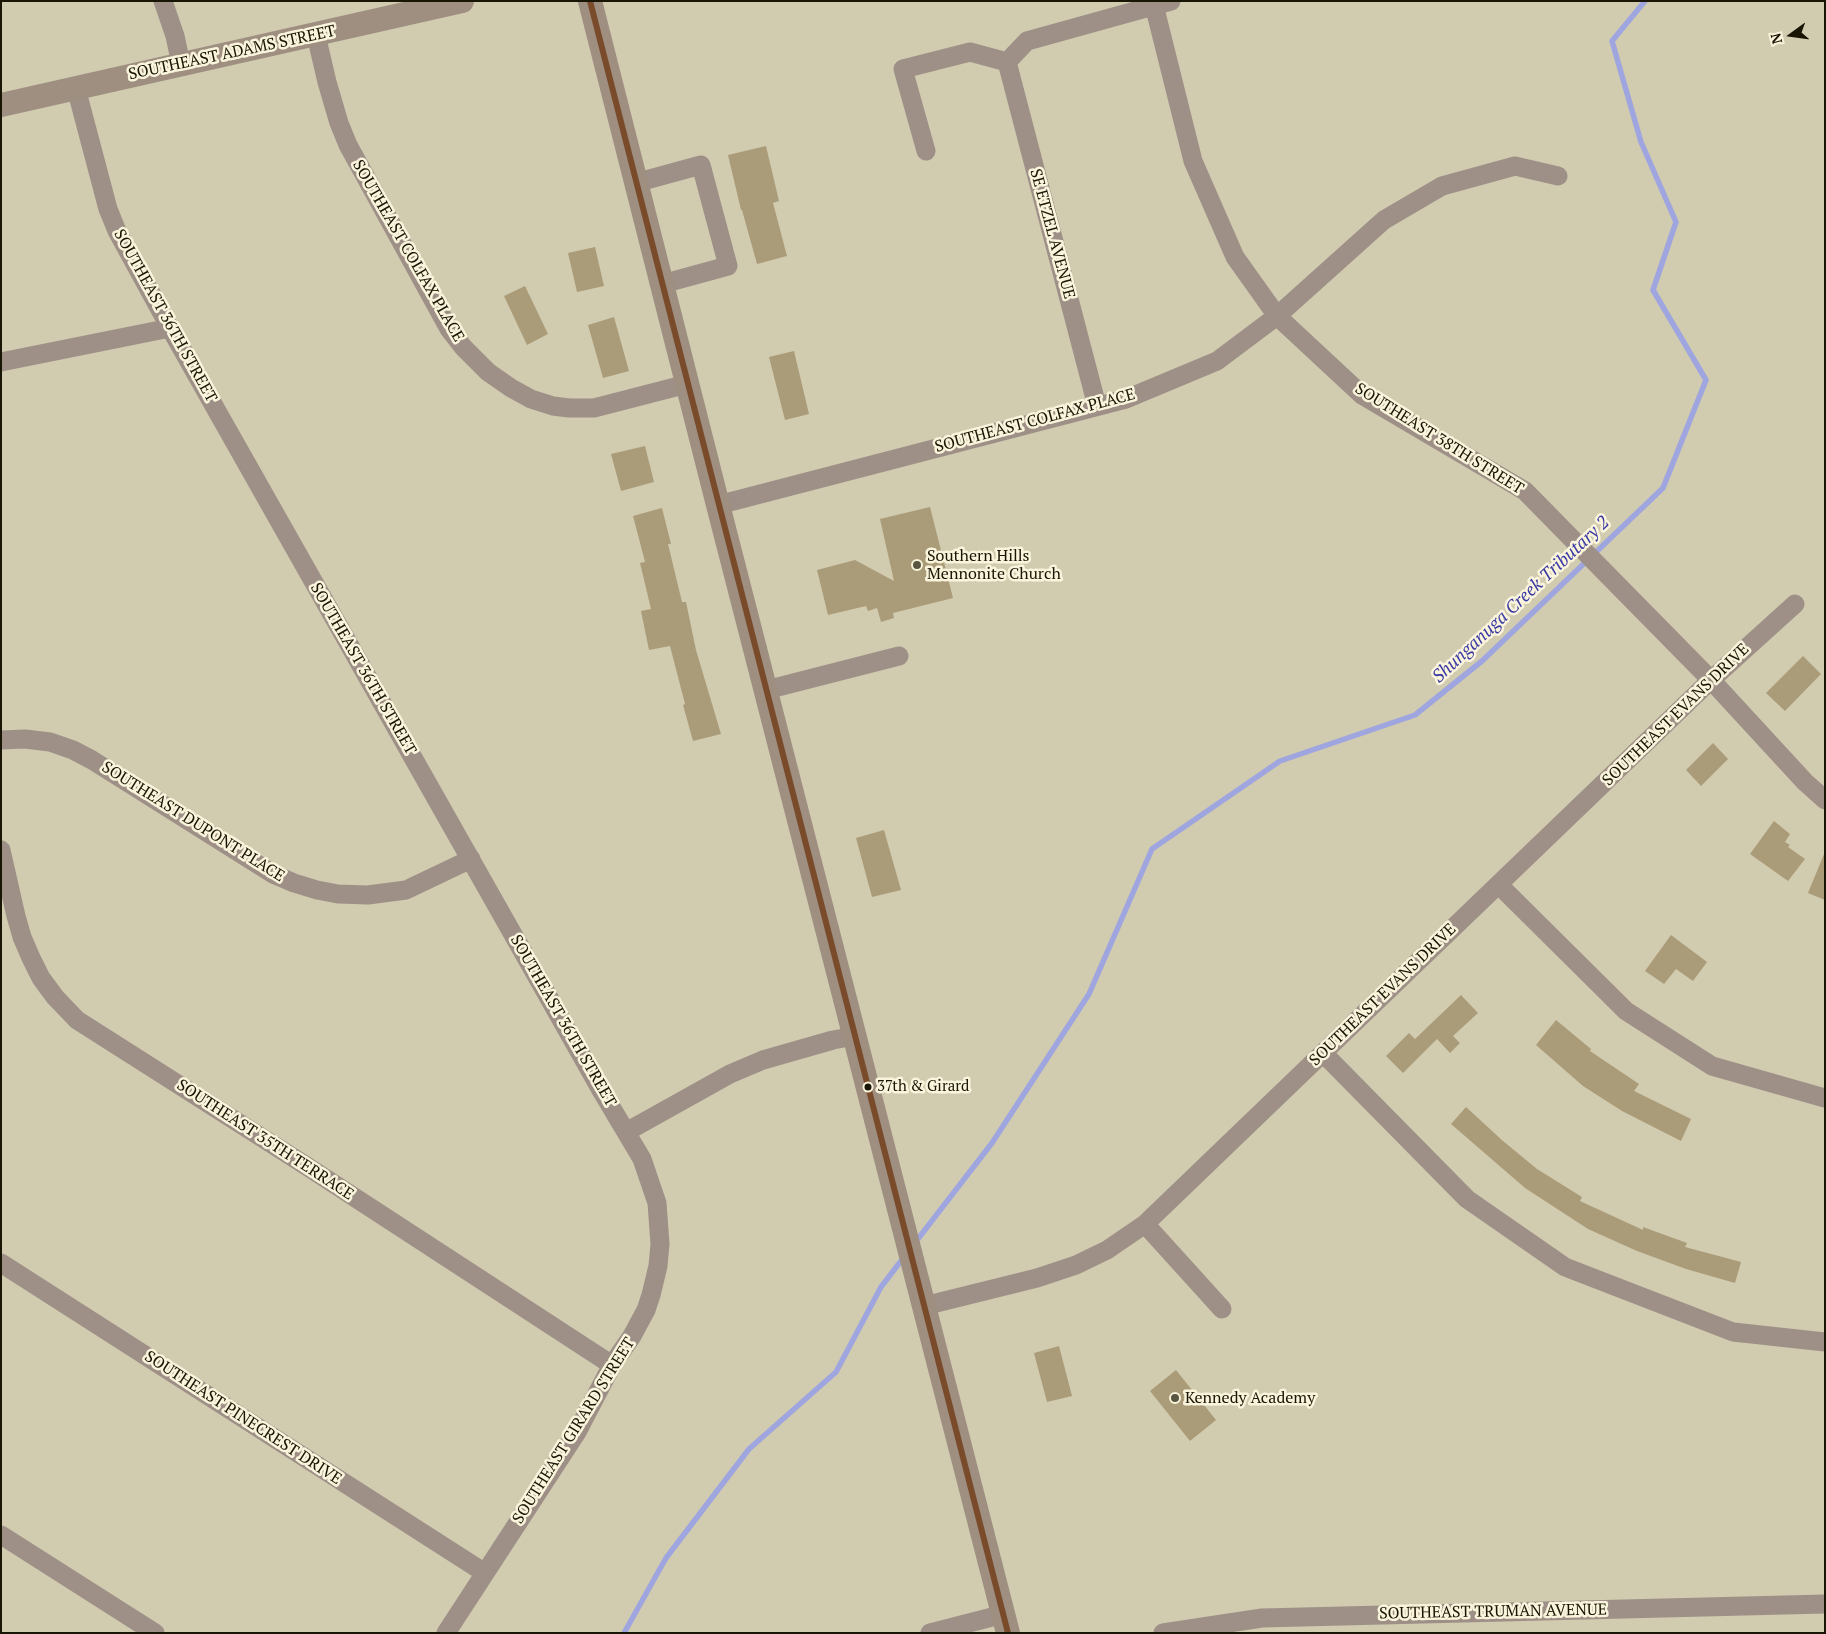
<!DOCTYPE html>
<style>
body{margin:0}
#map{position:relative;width:1826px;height:1634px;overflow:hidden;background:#d1cbb0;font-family:"PT Serif",serif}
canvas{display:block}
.frame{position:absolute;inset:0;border:2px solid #191504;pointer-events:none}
.north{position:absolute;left:1766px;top:10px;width:50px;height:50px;-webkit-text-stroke:4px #f9f4db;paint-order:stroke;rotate:256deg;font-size:14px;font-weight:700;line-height:20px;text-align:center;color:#191504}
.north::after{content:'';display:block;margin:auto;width:18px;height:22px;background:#191504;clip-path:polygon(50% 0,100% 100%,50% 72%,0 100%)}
</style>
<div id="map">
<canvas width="1826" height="1634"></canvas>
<div class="frame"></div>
<div class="north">N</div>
</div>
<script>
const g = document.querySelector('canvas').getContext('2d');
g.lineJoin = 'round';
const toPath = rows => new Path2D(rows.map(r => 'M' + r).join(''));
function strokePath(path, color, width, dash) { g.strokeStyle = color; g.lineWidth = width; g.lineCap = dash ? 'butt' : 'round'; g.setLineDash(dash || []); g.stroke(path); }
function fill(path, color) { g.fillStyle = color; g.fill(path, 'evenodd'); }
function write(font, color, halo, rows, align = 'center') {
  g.font = font + ' "PT Serif",serif'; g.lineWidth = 5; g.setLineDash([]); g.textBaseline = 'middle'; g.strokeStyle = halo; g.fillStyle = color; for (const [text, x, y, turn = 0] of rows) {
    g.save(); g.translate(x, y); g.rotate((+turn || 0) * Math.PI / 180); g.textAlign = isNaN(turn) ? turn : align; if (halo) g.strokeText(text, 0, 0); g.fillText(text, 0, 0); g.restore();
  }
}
const stream = toPath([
 [914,1244,992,1143,1089,994,1152,849,1280,761,1415,715,1482,661,1663,488,1706,380,1653,290,1676,222,1641,142,1612,41,1645,1],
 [624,1633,666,1558,749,1449,836,1372,881,1287,904,1257]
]);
const building = toPath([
 [766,146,779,201,773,203,787,256,757,264,742,210,741,210,728,155],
 [595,247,604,286,577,292,568,253],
 [525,286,548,334,527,345,504,296],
 [614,317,629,371,603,378,588,325],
 [794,351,809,414,785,420,769,357],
 [645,446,654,482,621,491,611,454],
 [930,507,953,598,893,613,894,618,881,622,877,608,868,611,866,606,828,615,817,570,855,560,894,581,880,519],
 [662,508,671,544,668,544,682,602,686,602,696,650,721,734,693,741,683,705,685,704,670,646,649,650,641,611,651,609,640,563,645,562,633,516],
 [1803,656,1821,674,1785,711,1766,693],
 [1713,743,1728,759,1701,786,1686,770],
 [1774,821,1790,834,1785,842,1790,845,1788,847,1805,859,1788,881,1750,854],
 [884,830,901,890,872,897,856,838],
 [1824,854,1825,854,1825,900,1808,893],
 [1671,935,1707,962,1693,981,1676,969,1664,984,1645,971],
 [1461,995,1478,1013,1453,1036,1460,1043,1450,1053,1437,1039,1403,1073,1386,1056,1409,1033,1415,1039],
 [1556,1020,1591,1049,1590,1051,1639,1084,1634,1091,1691,1119,1681,1141,1622,1111,1583,1086,1536,1045],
 [1466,1107,1503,1141,1537,1169,1582,1197,1580,1201,1643,1230,1643,1227,1687,1243,1685,1247,1741,1262,1735,1283,1686,1269,1637,1251,1588,1229,1525,1188,1451,1124],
 [1059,1346,1072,1396,1047,1402,1034,1353],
 [1176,1370,1216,1420,1190,1441,1150,1391]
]);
const minor = toPath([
 [163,1,175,36,181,64],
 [1153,1,1193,161,1235,257,1277,316,1362,395,1525,491,1711,680,1805,782,1825,800],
 [316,35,327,82,339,123,348,145,449,329,463,347,488,372,511,388,531,399,553,406,569,408,594,408,687,384],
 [1007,62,1097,406],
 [1007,62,1027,41,1171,1],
 [76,88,108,209,117,231,170,328,601,1090,642,1159,657,1203,660,1244,658,1266,651,1295,646,1310,632,1336,612,1365,577,1432,446,1633],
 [926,151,903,69,970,52,1007,62],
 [635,183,701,165,728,266,662,284],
 [1,362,170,328],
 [718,505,1126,399,1217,361,1277,316,1384,220,1442,186,1515,166,1558,176],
 [766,690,899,656],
 [1,740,25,739,50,742,73,750,92,760,273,874,294,883,317,890,338,894,368,895,406,890,471,859],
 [1,850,16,916,22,937,31,958,41,978,55,997,77,1020,308,1167,612,1365],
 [1499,885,1626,1011,1712,1066,1825,1098],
 [1323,1053,1467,1199,1565,1267,1733,1332,1825,1342],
 [626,1132,730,1074,763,1060,833,1040,855,1036],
 [1145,1224,1222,1309],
 [1,1263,485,1573],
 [924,1306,1037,1278,1076,1265,1107,1250,1145,1224,1711,680,1795,604],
 [1,1535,155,1633],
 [930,1633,1004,1614],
 [1163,1633,1262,1618,1825,1604]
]);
const major = toPath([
 [590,1,718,505,1008,1633],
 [1,105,462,1]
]);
const bus1 = toPath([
 [590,1,1008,1633]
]);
const markers = [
 [917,565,5,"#595540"],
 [868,1087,4.5,"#191504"],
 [1175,1398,5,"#595540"]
];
const busNames = [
 ["37th & Girard",877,1087]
];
const streetNames = [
 ["SOUTHEAST ADAMS STREET",232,53,-12],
 ["SE ETZEL AVENUE",1052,234,75],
 ["SOUTHEAST COLFAX PLACE",408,251,60],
 ["SOUTHEAST 36TH STREET",165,316,61],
 ["SOUTHEAST COLFAX PLACE",1035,421,-15],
 ["SOUTHEAST 38TH STREET",1439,439,32],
 ["SOUTHEAST 36TH STREET",363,669,60],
 ["SOUTHEAST EVANS DRIVE",1676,715,-44],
 ["SOUTHEAST DUPONT PLACE",193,822,32],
 ["SOUTHEAST EVANS DRIVE",1383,995,-44],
 ["SOUTHEAST 36TH STREET",563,1021,60],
 ["SOUTHEAST 35TH TERRACE",265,1140,33],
 ["SOUTHEAST PINECREST DRIVE",243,1418,33],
 ["SOUTHEAST GIRARD STREET",574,1431,-58],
 ["SOUTHEAST TRUMAN AVENUE",1493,1612,-1]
];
const poiNames = [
 ["Southern Hills",927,556],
 ["Mennonite Church",927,574],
 ["Kennedy Academy",1185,1398]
];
const waterNames = [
 ["Shunganuga Creek Tributary 2",1521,600,-43]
];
strokePath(stream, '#9fa6df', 5.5);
fill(building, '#ab9c79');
strokePath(minor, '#9e9087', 19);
strokePath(major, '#9e8f81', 24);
strokePath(bus1, '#7a4b2a', 6);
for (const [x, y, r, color] of markers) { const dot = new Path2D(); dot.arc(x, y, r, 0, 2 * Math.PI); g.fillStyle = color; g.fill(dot); strokePath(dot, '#f9f4db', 2); }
write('15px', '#191504', '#f9f4db', busNames, 'left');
write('16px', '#191504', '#f9f4db', streetNames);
write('16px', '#191504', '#f9f4db', poiNames, 'left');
write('italic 18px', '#3a39a4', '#f9f4db', waterNames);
</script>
